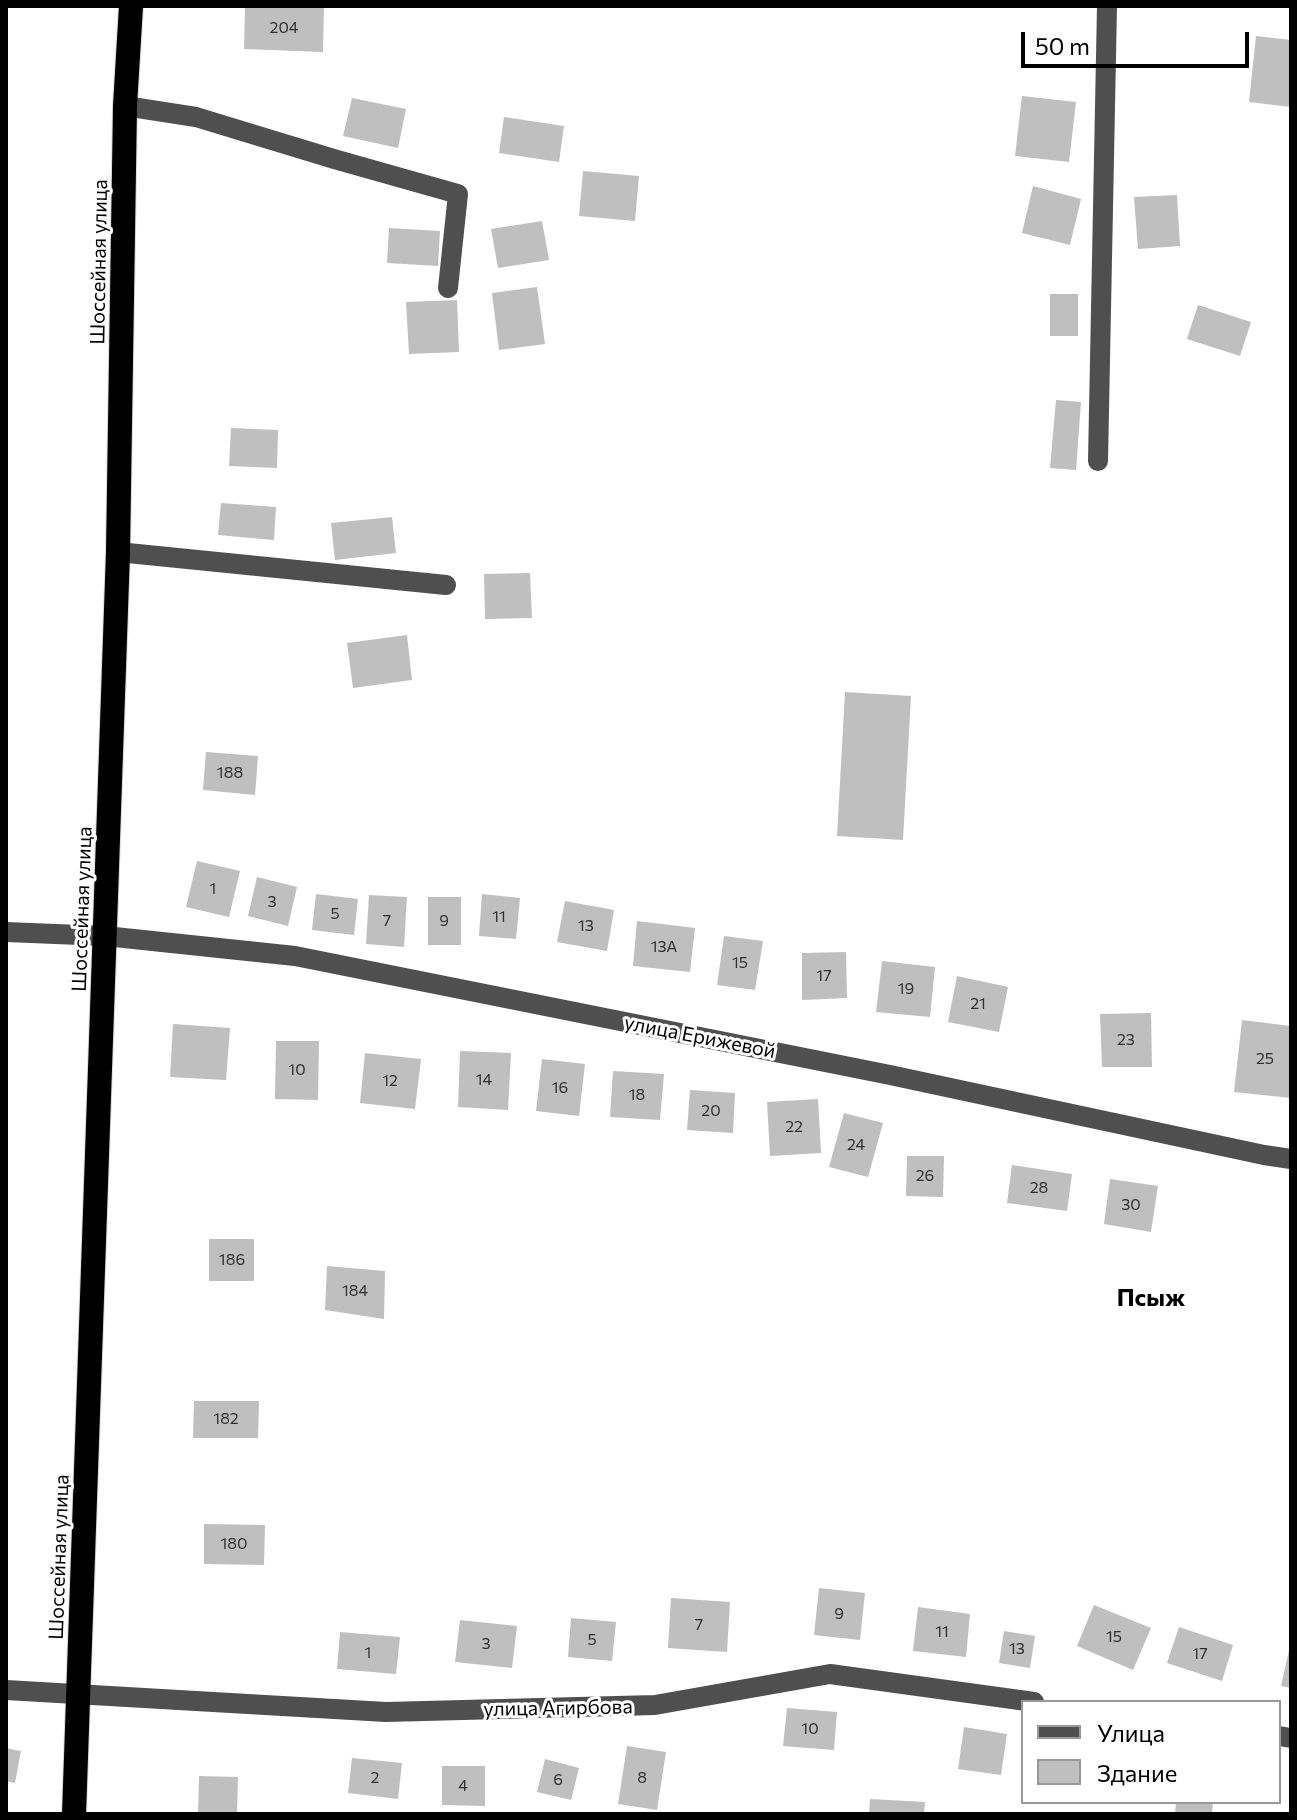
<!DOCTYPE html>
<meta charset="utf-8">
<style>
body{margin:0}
#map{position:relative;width:1297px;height:1820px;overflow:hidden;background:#fff;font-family:Commissioner,sans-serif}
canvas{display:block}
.frame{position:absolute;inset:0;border:8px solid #000;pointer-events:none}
.legend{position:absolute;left:1021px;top:1700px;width:260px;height:104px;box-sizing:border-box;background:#fff;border:2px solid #999;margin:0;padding:10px 14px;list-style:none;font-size:24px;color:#000}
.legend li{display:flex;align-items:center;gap:16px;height:40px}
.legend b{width:40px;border:2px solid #999}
.scale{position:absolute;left:1021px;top:32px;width:228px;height:36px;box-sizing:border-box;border:4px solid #000;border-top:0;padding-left:10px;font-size:24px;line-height:28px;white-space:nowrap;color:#000;-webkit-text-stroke:6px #fff;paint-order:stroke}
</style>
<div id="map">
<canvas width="1297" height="1820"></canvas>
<div class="frame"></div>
<ul class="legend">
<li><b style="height:10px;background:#4f4f4f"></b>Улица</li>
<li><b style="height:22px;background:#bfbfbf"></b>Здание</li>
</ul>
<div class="scale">50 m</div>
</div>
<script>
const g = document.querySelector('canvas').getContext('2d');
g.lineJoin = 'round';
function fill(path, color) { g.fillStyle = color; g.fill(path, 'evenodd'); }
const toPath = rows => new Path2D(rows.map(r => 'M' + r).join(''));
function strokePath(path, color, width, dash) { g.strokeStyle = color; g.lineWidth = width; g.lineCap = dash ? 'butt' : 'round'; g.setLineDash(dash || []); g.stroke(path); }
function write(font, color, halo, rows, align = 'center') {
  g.font = font + ' Commissioner,sans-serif'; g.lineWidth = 6; g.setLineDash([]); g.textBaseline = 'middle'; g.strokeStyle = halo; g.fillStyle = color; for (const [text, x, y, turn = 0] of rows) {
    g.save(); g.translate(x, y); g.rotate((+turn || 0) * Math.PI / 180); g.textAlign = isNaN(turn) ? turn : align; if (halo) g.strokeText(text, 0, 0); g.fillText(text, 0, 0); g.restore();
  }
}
const building = toPath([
 [245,6,324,6,323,52,244,49],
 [1256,36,1291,40,1291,107,1249,102],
 [1022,96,1076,102,1069,162,1015,156],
 [352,98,406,109,398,148,343,136],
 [504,117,564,126,559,162,499,153],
 [583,171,639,176,635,221,579,216],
 [1033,186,1081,199,1070,245,1022,233],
 [1177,195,1180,246,1138,249,1134,197],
 [542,221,549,260,498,268,491,229],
 [389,228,440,231,438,266,387,263],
 [537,287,545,344,499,350,492,293],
 [1050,294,1078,294,1078,336,1050,336],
 [457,300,459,352,409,354,406,302],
 [1198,305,1251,322,1240,356,1187,339],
 [1056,400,1081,402,1076,470,1050,468],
 [231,428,278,430,277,468,229,466],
 [221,503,276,507,274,540,218,535],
 [392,517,396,553,335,560,331,523],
 [530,573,532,618,485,619,484,574],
 [407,635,412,680,353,688,347,643],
 [845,692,911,696,903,840,837,836],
 [206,752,258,756,255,795,203,790],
 [197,861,240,871,229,917,186,907],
 [257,877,297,887,288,926,248,916],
 [316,894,358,899,354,935,312,930],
 [482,894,520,898,516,939,479,936],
 [369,895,407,897,404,947,366,944],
 [428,897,461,897,461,945,428,945],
 [565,901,614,910,607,951,557,942],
 [637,921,695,928,690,972,633,966],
 [724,936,763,941,755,990,717,985],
 [846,952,847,998,802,1000,802,953],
 [882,961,935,967,930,1017,876,1012],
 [957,976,1008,987,999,1032,948,1022],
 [1151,1013,1152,1067,1102,1067,1100,1014],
 [1242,1020,1291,1026,1291,1098,1234,1092],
 [173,1024,230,1028,226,1080,170,1077],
 [276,1041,319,1041,318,1100,275,1099],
 [460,1051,511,1053,508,1110,458,1107],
 [365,1053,421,1059,415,1109,360,1103],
 [542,1059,585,1064,579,1116,536,1111],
 [613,1071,664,1074,660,1120,610,1117],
 [690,1090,735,1093,733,1133,687,1130],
 [818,1099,821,1153,770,1156,767,1102],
 [844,1113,883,1123,868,1177,829,1167],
 [907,1156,944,1156,943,1197,906,1196],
 [1012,1165,1072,1174,1067,1211,1007,1203],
 [1110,1179,1158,1186,1151,1232,1104,1224],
 [209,1239,254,1239,254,1281,209,1281],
 [327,1266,385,1271,384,1319,325,1310],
 [194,1401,259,1401,258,1438,193,1438],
 [204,1524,265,1525,264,1565,204,1564],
 [819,1588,865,1593,860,1640,814,1635],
 [671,1598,730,1602,727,1652,668,1648],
 [1094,1605,1151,1628,1133,1670,1077,1646],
 [918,1607,970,1614,966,1657,913,1651],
 [571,1618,616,1622,612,1661,568,1657],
 [460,1620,517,1626,512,1668,455,1662],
 [1179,1627,1233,1645,1222,1681,1167,1663],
 [1004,1631,1035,1636,1030,1668,999,1663],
 [340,1632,400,1637,396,1674,337,1669],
 [1290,1646,1291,1646,1291,1688,1281,1686],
 [787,1708,837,1712,834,1750,783,1746],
 [964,1727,1007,1734,1001,1775,958,1769],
 [627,1746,666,1752,657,1810,618,1804],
 [6,1748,21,1751,15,1783,6,1781],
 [352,1758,402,1763,398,1799,348,1793],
 [545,1759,579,1768,571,1800,537,1792],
 [442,1766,485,1766,485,1806,442,1805],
 [199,1776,238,1777,237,1814,198,1814],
 [870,1799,925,1802,924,1814,869,1814],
 [1176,1802,1213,1802,1212,1814,1175,1814]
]);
const minor = toPath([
 [125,106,196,117,334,159,458,194,448,288],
 [1098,461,1107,6],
 [118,552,446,585],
 [6,932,105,936,295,956,890,1075,1264,1155,1291,1159],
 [6,1690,386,1712,655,1705,830,1674,1034,1702],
 [1279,1736,1291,1738]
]);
const highway = toPath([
 [74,1814,118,552,125,106,131,6]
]);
const numberNames = [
 ["204",284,28],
 ["188",230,773],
 ["1",213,889],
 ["3",272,902],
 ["5",335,914],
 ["11",499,917],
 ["7",387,921],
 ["9",444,921],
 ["13",586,926],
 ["13А",664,947],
 ["15",740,963],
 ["17",824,976],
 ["19",906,989],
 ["21",978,1004],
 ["23",1126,1040],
 ["25",1265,1059],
 ["10",297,1070],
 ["14",484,1080],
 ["12",390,1081],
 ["16",560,1088],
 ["18",637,1095],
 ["20",711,1111],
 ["22",794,1127],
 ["24",856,1145],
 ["26",925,1176],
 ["28",1039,1188],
 ["30",1131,1205],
 ["186",232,1260],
 ["184",355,1291],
 ["182",226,1419],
 ["180",234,1544],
 ["9",839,1614],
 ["7",699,1625],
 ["11",942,1632],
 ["15",1114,1637],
 ["5",592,1640],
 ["3",486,1644],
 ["13",1017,1649],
 ["1",368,1653],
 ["17",1200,1654],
 ["10",810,1729],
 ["2",375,1778],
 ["8",642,1778],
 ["6",558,1780],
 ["4",463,1786]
];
const streetNames = [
 ["Шоссейная улица",99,262,-89],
 ["Шоссейная улица",82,909,-88],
 ["улица Ерижевой",700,1037,11],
 ["Шоссейная улица",59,1557,-88],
 ["улица Агирбова",558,1708,-1]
];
const quarterNames = [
 ["Псыж",1151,1298]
];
fill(building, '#bfbfbf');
strokePath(highway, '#dbdbdb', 26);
strokePath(minor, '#4f4f4f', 20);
strokePath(highway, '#000', 24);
write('16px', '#303030', null, numberNames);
write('20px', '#000', '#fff', streetNames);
write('bold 24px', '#000', '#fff', quarterNames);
</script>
